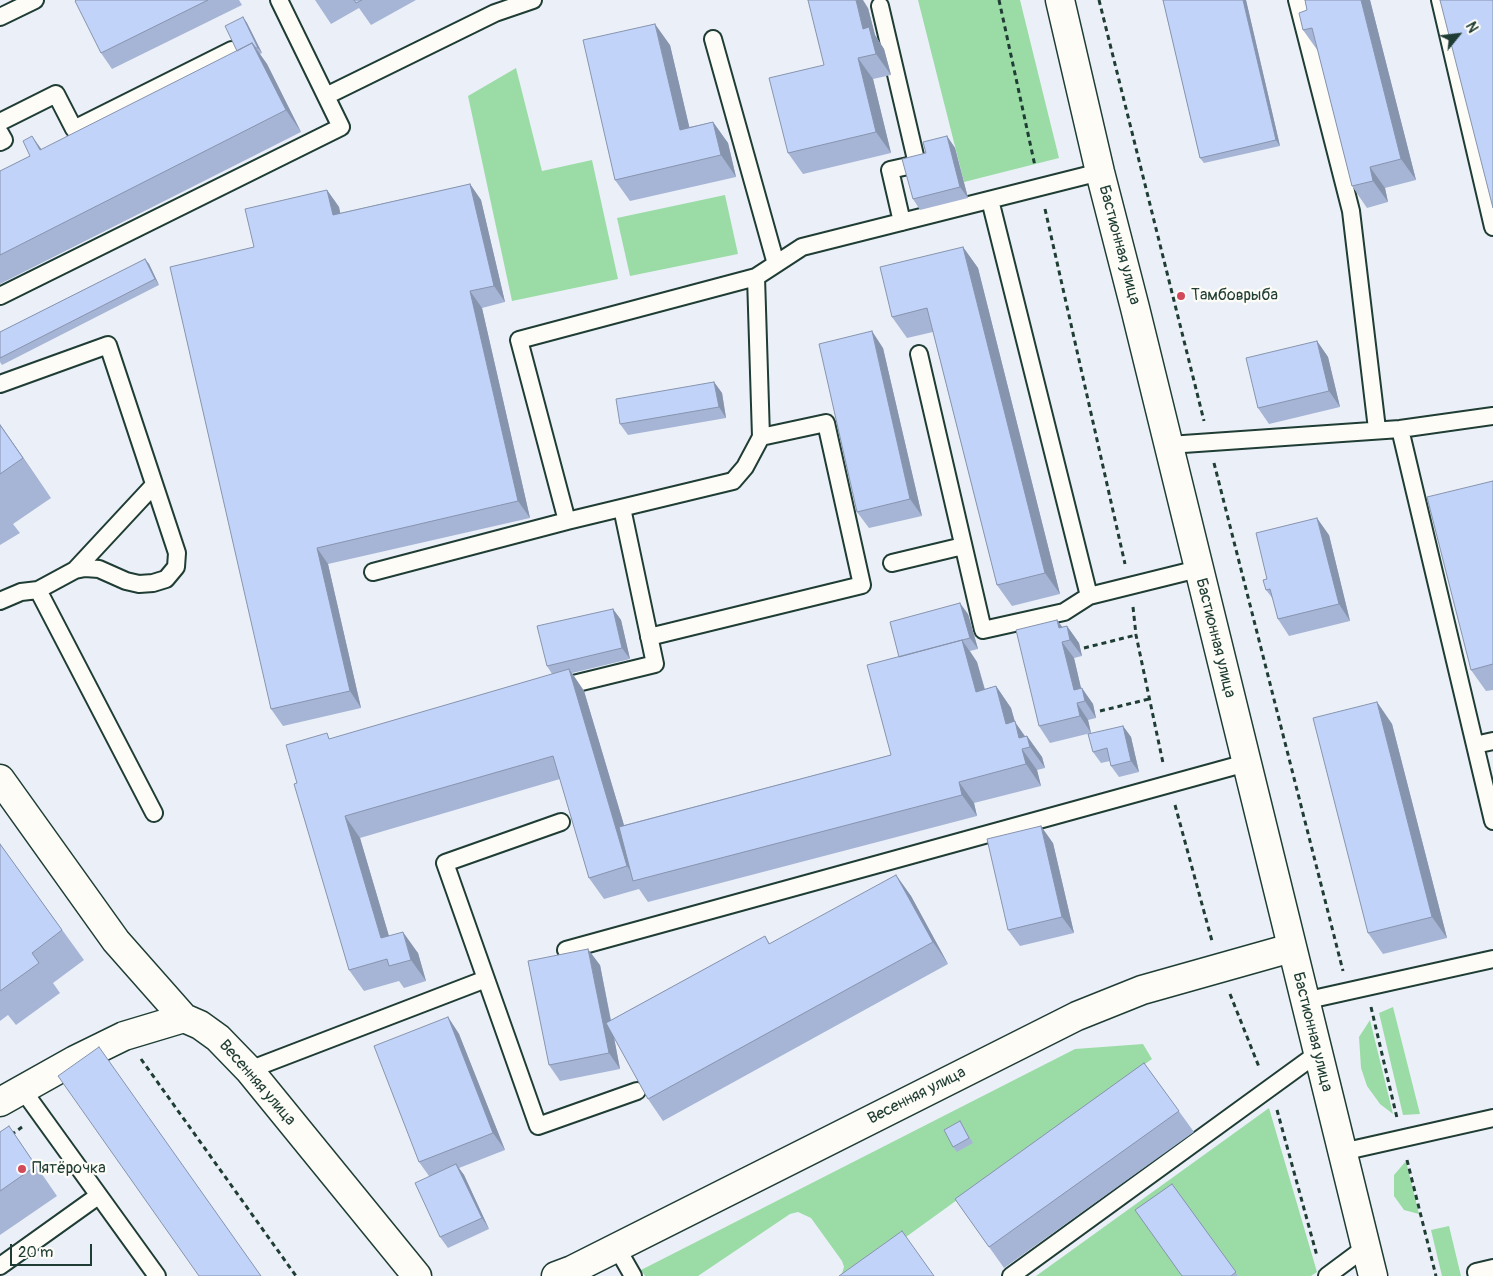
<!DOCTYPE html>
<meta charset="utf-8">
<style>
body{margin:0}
#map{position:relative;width:1493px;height:1276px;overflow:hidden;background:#ebf0f8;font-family:Pangolin,sans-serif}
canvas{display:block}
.north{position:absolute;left:1433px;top:10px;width:50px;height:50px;-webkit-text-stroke:4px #fdfcf7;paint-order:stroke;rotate:61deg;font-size:14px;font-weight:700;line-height:20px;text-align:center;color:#1f3d34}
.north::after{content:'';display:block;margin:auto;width:18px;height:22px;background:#1f3d34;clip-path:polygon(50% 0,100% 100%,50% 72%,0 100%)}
.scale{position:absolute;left:10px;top:1244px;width:82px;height:22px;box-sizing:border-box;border:2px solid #1f3d34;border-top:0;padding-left:6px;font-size:15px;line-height:18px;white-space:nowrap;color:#1f3d34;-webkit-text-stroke:4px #fdfcf7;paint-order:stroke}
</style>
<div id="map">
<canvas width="1493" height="1276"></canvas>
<div class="north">N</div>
<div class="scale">20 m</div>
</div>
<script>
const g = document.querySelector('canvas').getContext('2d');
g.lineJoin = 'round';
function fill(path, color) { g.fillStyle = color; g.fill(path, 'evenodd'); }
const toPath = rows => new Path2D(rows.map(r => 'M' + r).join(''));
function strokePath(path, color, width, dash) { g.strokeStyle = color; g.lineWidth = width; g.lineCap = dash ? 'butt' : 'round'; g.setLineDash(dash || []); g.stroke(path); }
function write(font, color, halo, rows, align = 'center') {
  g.font = font + ' Pangolin,sans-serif'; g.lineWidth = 4.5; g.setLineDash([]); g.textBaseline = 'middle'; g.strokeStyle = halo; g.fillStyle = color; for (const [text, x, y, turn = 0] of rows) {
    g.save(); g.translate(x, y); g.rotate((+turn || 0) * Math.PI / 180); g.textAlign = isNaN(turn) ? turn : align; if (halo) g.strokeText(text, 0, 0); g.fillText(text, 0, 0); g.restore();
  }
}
const green = toPath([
 [918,0,1020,0,1059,158,964,182],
 [516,68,542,171,592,160,618,279,512,301,468,96],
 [725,195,738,254,630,276,617,218],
 [1393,1007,1420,1114,1403,1115,1379,1013],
 [1370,1020,1393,1114,1380,1104,1367,1086,1361,1068,1359,1037],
 [1143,1044,1152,1059,852,1276,841,1276,844,1267,842,1261,811,1218,798,1212,790,1214,698,1276,645,1276,641,1270,1075,1049],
 [1269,1108,1317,1272,1311,1276,1036,1276],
 [1406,1161,1419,1214,1404,1210,1394,1196,1394,1175],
 [1449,1226,1461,1276,1442,1276,1431,1230]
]);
const path = toPath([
 [999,0,1035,166],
 [1099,0,1204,421],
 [1045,209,1125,564],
 [1214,463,1343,971],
 [1133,607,1136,635,1163,763],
 [1084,648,1136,635],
 [1100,711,1149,699],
 [1175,805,1212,941],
 [1230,994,1259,1067],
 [1371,1007,1397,1118],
 [141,1059,296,1276],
 [1277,1110,1317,1256],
 [11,1135,22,1127],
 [1407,1160,1436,1276]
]);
const lane = toPath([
 [1297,0,1351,211,1377,429],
 [1440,0,1493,227],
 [880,6,917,164,890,170,902,222],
 [0,17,35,0],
 [713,39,776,264],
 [326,96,495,13,533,0],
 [0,122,56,94,74,129,232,50],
 [0,133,4,140,0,142],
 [990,200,1089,596],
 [756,277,761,437,745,467,733,481,567,521,519,340,756,277,802,247,1100,172],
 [0,296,341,127,279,0],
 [919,354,983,630,1064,612,1089,596,1198,569],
 [0,384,108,345,177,553,176,567,166,579,153,583,139,584,126,581,99,569,85,568,75,570,38,590,154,813],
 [1400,429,1493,821],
 [1169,445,1400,429,1493,416],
 [892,563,963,546],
 [75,570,154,485],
 [373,572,567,521],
 [0,601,21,592,38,590],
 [649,637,862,585,826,423,761,437],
 [557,688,655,664,622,508],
 [1475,745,1493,741],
 [561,822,445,863,538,1126,637,1091],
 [566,950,1246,763],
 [1304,1001,1493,959],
 [249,1070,486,979],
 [22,1089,157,1276],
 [1342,1152,1493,1118],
 [617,1248,633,1276],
 [0,1266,98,1196],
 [1011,1276,1318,1053],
 [1327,1276,1366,1247],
 [1477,1276,1476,1272,1493,1268]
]);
const street = toPath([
 [0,779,116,941,184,1018,200,1025,218,1038,249,1070,417,1276],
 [0,1102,75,1060,124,1036,184,1018],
 [556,1276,572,1270,1077,1016,1142,990,1291,948]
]);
const secondary = toPath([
 [1060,0,1100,172,1135,308,1373,1276]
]);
const wall = toPath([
 [76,0,239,0,242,5,112,69,101,53],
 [315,0,416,0,371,25,359,8,331,24],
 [1163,0,1246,0,1280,146,1204,163,1200,158],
 [1305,0,1370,0,1416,180,1385,188,1388,202,1367,208,1352,186,1318,51,1303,30,1307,10],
 [868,8,875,35,884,49,891,75,873,79,891,153,803,174,788,153,824,65],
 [243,17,247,23,262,53,260,54,267,64,301,132,0,284,0,171,237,51],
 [670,45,689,127,713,122,728,143,736,177,630,201,615,180],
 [947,136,955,148,968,198,920,210,913,199,926,153],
 [470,184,481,200,505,302,482,308,530,518,328,564,361,708,283,726,271,709,254,247,327,190,339,207,340,213],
 [963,247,978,268,1060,594,1012,606,997,585,933,332,907,338,892,317],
 [145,259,149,264,159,285,2,365,0,362,0,332],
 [1317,341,1328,357,1340,407,1269,424,1258,408],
 [883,348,922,516,869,528,857,512],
 [714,382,722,393,726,418,628,435,620,424],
 [0,424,51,498,13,524,20,533,0,545],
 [1493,481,1493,690,1486,691,1471,670],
 [1329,535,1350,621,1289,636,1278,619,1273,599,1266,590,1267,579],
 [613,609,621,620,630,659,572,673,584,691,624,825,891,755,899,657,968,614,978,649,970,651,977,662,985,689,996,686,1011,708,1015,722,1025,736,1027,736,1042,757,1045,768,1037,770,1041,786,974,803,977,816,648,902,639,889,604,899,589,878,560,779,360,838,389,936,418,953,426,981,404,988,399,981,364,991,349,970,297,783,331,739,552,674,547,666],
 [1057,620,1062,627,1067,626,1079,643,1082,656,1074,658,1081,688,1093,704,1096,718,1088,720,1091,733,1050,743,1039,726],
 [1377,702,1392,724,1447,938,1383,954,1368,933],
 [1123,726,1131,737,1139,772,1119,777,1111,766,1110,761,1101,763,1093,752],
 [1053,843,1074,933,1020,946,1008,930],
 [0,844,84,960,53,983,60,993,16,1025,8,1015,0,1021],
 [896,875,911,896,948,964,663,1121,648,1099,614,1037,620,1069,560,1081,549,1065,600,965,611,1020,765,936,770,944],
 [448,1017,459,1034,505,1150,459,1168,464,1175,489,1229,448,1248,440,1237,429,1176,419,1162],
 [1144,1063,1194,1132,1004,1268,955,1199],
 [960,1121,973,1143,957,1152,953,1147],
 [9,1126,57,1196,0,1235,0,1132],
 [1172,1184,1238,1276,1182,1276]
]);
const shadedWall = toPath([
 [856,0,863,0,868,8,875,35,884,49,891,75,876,54,863,29],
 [1243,0,1246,0,1280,146,1276,140],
 [1361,0,1370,0,1416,180,1401,159],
 [243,17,247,23,262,53,258,48],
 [655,24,670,45,695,151,680,130],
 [252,43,267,64,301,132,286,110],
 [858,58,873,79,891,153,876,132],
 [713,122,728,143,736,177,721,155],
 [32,136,47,157,40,150],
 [947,136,955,148,968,198,960,187],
 [1370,167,1385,188,1388,202,1373,181],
 [470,184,481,200,505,302,494,286],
 [327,190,339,207,344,231,333,215],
 [963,247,978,268,1060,594,1045,573],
 [145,259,149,264,159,285,155,279],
 [470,291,482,308,530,518,518,501],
 [872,331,883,348,922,516,910,499],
 [1317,341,1328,357,1340,407,1329,391],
 [714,382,722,393,726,418,719,407],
 [0,424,51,498,23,458],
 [1317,518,1329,535,1350,621,1339,604],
 [317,548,328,564,361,708,350,691],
 [960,603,968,614,978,649,970,638],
 [613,609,621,620,630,659,622,648],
 [1057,620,1069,636,1059,628],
 [1067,626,1079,643,1082,656,1070,640],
 [962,640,977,662,991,713,976,692],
 [1062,642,1074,658,1084,701,1074,690],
 [569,669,584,691,640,879,637,880,627,866],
 [996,686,1011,708,1015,722,1028,741,1027,736,1042,757,1045,768,1030,747,1019,738,1006,724],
 [1082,688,1093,704,1096,718,1085,701],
 [1377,702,1392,724,1447,938,1432,917],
 [1077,703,1088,720,1091,733,1080,716],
 [1123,726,1131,737,1139,772,1131,761],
 [1022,749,1037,770,1041,786,1026,764],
 [959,782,974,803,977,816,962,795],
 [345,816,360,838,396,960,381,938],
 [1041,826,1053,843,1074,933,1062,917],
 [896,875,911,896,948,964,933,942],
 [403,932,418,953,426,981,411,960],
 [588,949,600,965,620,1069,609,1053],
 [448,1017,459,1034,505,1150,493,1133],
 [456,1164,464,1175,489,1229,482,1218]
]);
const building = toPath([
 [76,0,208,0,101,53,75,1,76,0],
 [354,0,362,0,356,3,354,0],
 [808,0,856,0,863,29,869,27,876,54,858,58,876,132,788,153,769,78,824,65,808,0],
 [1163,0,1243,0,1276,140,1200,158,1163,0],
 [1305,0,1361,0,1401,159,1370,167,1373,181,1352,186,1312,28,1303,30,1299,13,1307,10,1305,0],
 [1440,0,1493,0,1493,208,1440,0],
 [243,17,258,48,256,48,252,43,237,51,225,26,243,17],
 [655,24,680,130,713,122,721,155,615,180,583,40,655,24],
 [252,43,286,110,0,255,0,171,30,156,23,141,32,136,40,150,252,43],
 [947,136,960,187,913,199,902,159,926,153,923,142,947,136],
 [470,184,494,286,470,291,518,501,317,548,350,691,271,709,170,267,254,247,245,209,327,190,333,215,470,184],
 [963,247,1045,573,997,585,927,308,892,317,880,267,963,247],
 [145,259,155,279,0,358,0,332,145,259],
 [872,331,910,499,857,512,819,344,872,331],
 [1317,341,1329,391,1258,408,1246,358,1317,341],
 [714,382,719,407,620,424,616,399,714,382],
 [0,425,23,458,0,474,0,425],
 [1493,481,1493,664,1471,670,1427,497,1493,481],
 [1317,518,1339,604,1278,619,1270,589,1266,590,1263,580,1267,579,1256,533,1317,518],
 [960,603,970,638,899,657,890,622,960,603],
 [613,609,622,648,547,666,537,626,613,609],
 [1057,620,1059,628,1067,626,1070,640,1062,642,1074,690,1082,688,1085,701,1077,703,1080,716,1039,726,1016,630,1057,620],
 [962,640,976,692,996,686,1006,724,1015,721,1019,738,1027,736,1030,747,1022,749,1026,764,959,782,962,795,633,881,619,827,891,755,867,665,962,640],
 [569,669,627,866,589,878,553,756,345,816,381,938,403,932,411,960,389,966,387,959,349,970,294,784,297,783,286,745,327,733,329,739,569,669],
 [1377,702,1432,917,1368,933,1313,718,1377,702],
 [1123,726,1131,761,1111,766,1107,748,1093,752,1088,734,1123,726],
 [1041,826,1062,917,1008,930,987,839,1041,826],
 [0,844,62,930,32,953,39,963,0,991,0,844],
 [896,875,933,942,648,1099,606,1023,765,936,769,944,896,875],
 [588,949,609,1053,549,1065,528,961,588,949],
 [448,1017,493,1133,419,1162,374,1046,448,1017],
 [99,1047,261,1276,199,1276,58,1076,99,1047],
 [1144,1063,1179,1111,989,1247,955,1199,1144,1063],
 [960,1121,969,1138,953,1147,944,1130,960,1121],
 [9,1126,36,1166,0,1191,0,1132,9,1126],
 [456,1164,482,1218,440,1237,415,1183,456,1164],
 [1172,1184,1236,1272,1231,1276,1182,1276,1135,1210,1172,1184],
 [902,1231,934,1276,839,1276,902,1231]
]);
const markers = [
 [1181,296,5,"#d1495b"],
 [22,1169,5,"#d1495b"]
];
const streetNames = [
 ["Бастионная улица",1119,245,75],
 ["Бастионная улица",1215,638,76],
 ["Бастионная улица",1312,1032,76],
 ["Весенняя улица",257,1083,49],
 ["Весенняя улица",917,1096,-27]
];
const poiNames = [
 ["Тамбоврыба",1191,296],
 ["Пятёрочка",32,1169]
];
fill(green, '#9bdca6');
strokePath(lane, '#1f3d34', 20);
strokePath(street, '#1f3d34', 31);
strokePath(secondary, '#1f3d34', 31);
strokePath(path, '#1f3d34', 3, [5, 4]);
strokePath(lane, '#fdfcf7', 16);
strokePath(street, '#fdfcf7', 28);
strokePath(secondary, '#fdfcf7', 28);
fill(wall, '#a6b5d6');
fill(shadedWall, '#8794ae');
fill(building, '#c1d3f9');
strokePath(building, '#8794ae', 1);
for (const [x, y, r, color] of markers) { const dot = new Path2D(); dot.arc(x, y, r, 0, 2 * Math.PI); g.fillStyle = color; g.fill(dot); strokePath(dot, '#fdfcf7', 2); }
write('16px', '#1f3d34', '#fdfcf7', streetNames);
write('16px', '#1f3d34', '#fdfcf7', poiNames, 'left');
</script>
